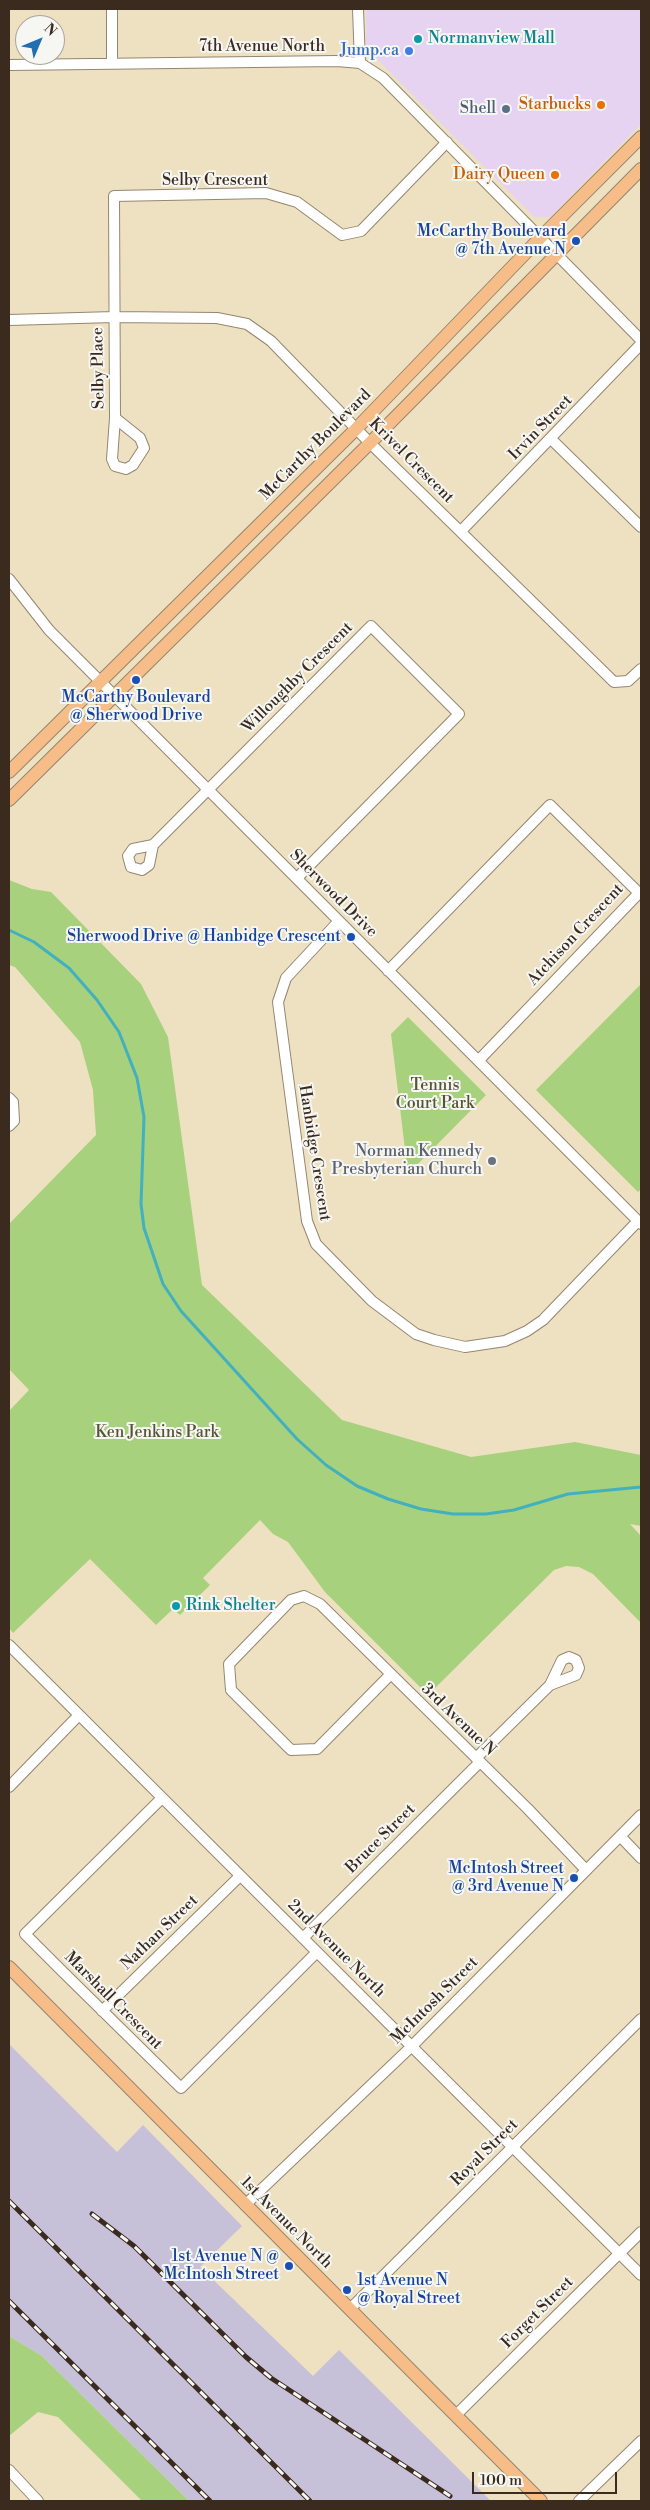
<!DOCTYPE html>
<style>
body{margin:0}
#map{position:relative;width:650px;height:2510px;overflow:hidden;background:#eee1c2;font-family:"Libre Bodoni",serif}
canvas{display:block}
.frame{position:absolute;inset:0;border:10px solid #3b2a1e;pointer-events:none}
.north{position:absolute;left:15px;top:15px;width:50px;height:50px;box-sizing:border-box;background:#f6f6f2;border:1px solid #aba49d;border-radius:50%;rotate:45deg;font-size:14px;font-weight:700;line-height:20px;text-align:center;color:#3b2a1e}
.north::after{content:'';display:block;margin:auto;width:18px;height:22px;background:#1f6fb2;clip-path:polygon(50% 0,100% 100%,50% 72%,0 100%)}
.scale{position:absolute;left:472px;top:2472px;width:145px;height:22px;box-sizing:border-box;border:2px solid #3b2a1e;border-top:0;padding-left:6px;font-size:15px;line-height:18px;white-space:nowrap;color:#3b2a1e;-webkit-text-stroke:4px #f6f6f2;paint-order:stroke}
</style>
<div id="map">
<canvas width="650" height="2510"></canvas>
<div class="frame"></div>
<div class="north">N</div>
<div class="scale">100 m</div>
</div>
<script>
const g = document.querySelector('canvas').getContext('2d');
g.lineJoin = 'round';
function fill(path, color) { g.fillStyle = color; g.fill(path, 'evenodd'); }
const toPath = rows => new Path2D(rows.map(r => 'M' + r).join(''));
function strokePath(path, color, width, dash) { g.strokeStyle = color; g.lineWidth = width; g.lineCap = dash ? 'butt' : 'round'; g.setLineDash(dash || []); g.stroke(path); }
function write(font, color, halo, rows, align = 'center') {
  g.font = font + ' "Libre Bodoni",serif'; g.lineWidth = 4; g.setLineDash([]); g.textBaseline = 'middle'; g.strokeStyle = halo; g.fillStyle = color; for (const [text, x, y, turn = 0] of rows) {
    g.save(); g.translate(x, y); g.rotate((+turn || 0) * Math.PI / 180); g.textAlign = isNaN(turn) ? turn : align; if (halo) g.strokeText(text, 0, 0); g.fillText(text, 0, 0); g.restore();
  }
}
const built = toPath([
 [366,9,641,9,641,124,550,217,534,217,366,48]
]);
const industrial = toPath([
 [9,2044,117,2152,143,2125,242,2226,200,2267,313,2376,339,2350,491,2501,189,2501,42,2356,9,2336]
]);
const green = toPath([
 [9,880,32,889,51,892,141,984,168,1037,202,1285,342,1420,471,1457,575,1442,641,1455,641,1526,630,1524,641,1536,641,1623,593,1574,579,1567,566,1566,554,1570,428,1695,325,1592,288,1542,273,1534,260,1520,203,1578,210,1585,180,1615,173,1609,156,1625,90,1559,13,1633,9,1628,9,1411,29,1390,9,1369,9,1224,96,1135,93,1090,80,1042,15,967,9,965],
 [641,984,641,1189,638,1192,536,1090],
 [408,1017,486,1095,408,1174,391,1034],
 [9,2336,42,2356,189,2501,142,2501,58,2417,38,2412,9,2436]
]);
const stream = toPath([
 [9,930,34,942,69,968,97,1000,119,1032,137,1078,144,1117,141,1204,144,1228,163,1284,181,1311,297,1439,326,1465,357,1486,388,1499,421,1509,453,1514,486,1514,514,1510,568,1494,641,1487]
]);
const minor = toPath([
 [358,9,360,63],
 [112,63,112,9],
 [9,65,337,61,360,63,383,78,641,340],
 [9,320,114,317,217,318,247,324,271,341,370,443,614,682,628,681,641,669],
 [115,418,140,438,144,448,133,465,126,469,115,466,112,459,115,418,114,196,266,193,297,202,342,235,361,231,447,142],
 [551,439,641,527],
 [461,531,641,344],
 [9,579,49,630,641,1224],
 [153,845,133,849,128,856,131,867,142,870,149,865,153,845,371,626,459,714,297,878],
 [339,921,286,978,278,1002,307,1221,316,1244,372,1301,416,1334,434,1340,465,1347,505,1341,527,1331,543,1320,638,1221],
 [388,971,550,805,639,893,479,1060],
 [9,1098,13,1102,14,1121,9,1126],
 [9,1645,641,2275],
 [390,1675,317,1749,291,1750,231,1690,229,1664,291,1600,304,1596,320,1604,528,1809,586,1870],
 [476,1758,550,1685,562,1660,569,1657,576,1660,579,1668,576,1675,550,1685],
 [9,1787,79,1715],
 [162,1798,25,1934,62,1971,181,2088,317,1952],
 [620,1836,641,1858],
 [303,1938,480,1762],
 [102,2011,240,1876],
 [245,2205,412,2046,641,1815],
 [350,2309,641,2019],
 [456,2415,641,2232],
 [9,2470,38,2501],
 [579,2501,641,2441]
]);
const major = toPath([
 [9,772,356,429,540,238,641,137],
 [9,800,370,443,641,169],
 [9,1967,541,2501]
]);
const rail = toPath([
 [9,2201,310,2501],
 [92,2214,134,2246,246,2357,271,2378,450,2496],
 [9,2301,210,2501]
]);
const markers = [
 [418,39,5,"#0f9aa8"],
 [409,51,5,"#3f7fe0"],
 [601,105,5,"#e8710a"],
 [506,109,5,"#5c6f8a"],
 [555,175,5,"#e8710a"],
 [576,241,5,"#1a4fb4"],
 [136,680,5,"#1a4fb4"],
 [351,937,5,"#1a4fb4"],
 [492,1161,5,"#6b7280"],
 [176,1606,5,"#0f9aa8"],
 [574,1878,5,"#1a4fb4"],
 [289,2266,5,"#1a4fb4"],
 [347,2290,5,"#1a4fb4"]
];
const cultureNames = [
 ["Normanview Mall",428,39],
 ["Rink Shelter",186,1606]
];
const streetNames = [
 ["7th Avenue North",262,47],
 ["Selby Crescent",215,181],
 ["Selby Place",99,368,-91],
 ["Irvin Street",541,428,-46],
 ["McCarthy Boulevard",316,445,-45],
 ["Krivel Crescent",411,461,45],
 ["Willoughby Crescent",298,678,-45],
 ["Sherwood Drive",333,894,45],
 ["Atchison Crescent",576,935,-47],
 ["Hanbidge Crescent",314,1153,81],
 ["3rd Avenue N",458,1720,44],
 ["Bruce Street",381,1839,-45],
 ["Nathan Street",160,1933,-44],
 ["2nd Avenue North",336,1949,45],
 ["Marshall Crescent",113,2001,45],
 ["McIntosh Street",435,2001,-45],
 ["Royal Street",485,2153,-45],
 ["1st Avenue North",286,2223,45],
 ["Forget Street",538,2313,-45]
];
const shopNames = [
 ["Jump.ca",399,51]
];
const foodNames = [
 ["Starbucks",591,105],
 ["Dairy Queen",545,175]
];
const serviceNames = [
 ["Shell",496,109]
];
const transitNames = [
 ["McCarthy Boulevard",566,232],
 ["@ 7th Avenue N",566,250],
 ["McCarthy Boulevard",136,698,"center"],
 ["@ Sherwood Drive",136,716,"center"],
 ["Sherwood Drive @ Hanbidge Crescent",341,937],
 ["McIntosh Street",564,1869],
 ["@ 3rd Avenue N",564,1887],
 ["1st Avenue N @",279,2257],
 ["McIntosh Street",279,2275],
 ["1st Avenue N",357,2281,"left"],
 ["@ Royal Street",357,2299,"left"]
];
const parkNames = [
 ["Tennis",435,1086],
 ["Court Park",435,1104],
 ["Ken Jenkins Park",157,1433]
];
const worshipNames = [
 ["Norman Kennedy",482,1152],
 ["Presbyterian Church",482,1170]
];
fill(built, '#e5d3f1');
fill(industrial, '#c7c0d9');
fill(green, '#a7d17c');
strokePath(stream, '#43b0c0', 3);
strokePath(minor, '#948670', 12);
strokePath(major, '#948670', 14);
strokePath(minor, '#fff', 10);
strokePath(major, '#f7bd88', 12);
strokePath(rail, '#3b2a1e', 5);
strokePath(rail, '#f6f6f2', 3, [9]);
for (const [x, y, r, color] of markers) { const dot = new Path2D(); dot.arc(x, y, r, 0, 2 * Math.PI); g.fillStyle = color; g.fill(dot); strokePath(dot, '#f6f6f2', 2); }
write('16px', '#0d838f', '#f6f6f2', cultureNames, 'left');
write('16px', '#3b2a1e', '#f6f6f2', streetNames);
write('16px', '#366cbe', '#f6f6f2', shopNames, 'right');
write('16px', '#c56008', '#f6f6f2', foodNames, 'right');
write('16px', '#4e5e75', '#f6f6f2', serviceNames, 'right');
write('16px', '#164399', '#f6f6f2', transitNames, 'right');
write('16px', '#565436', '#f6f6f2', parkNames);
write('16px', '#5b616d', '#f6f6f2', worshipNames, 'right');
</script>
